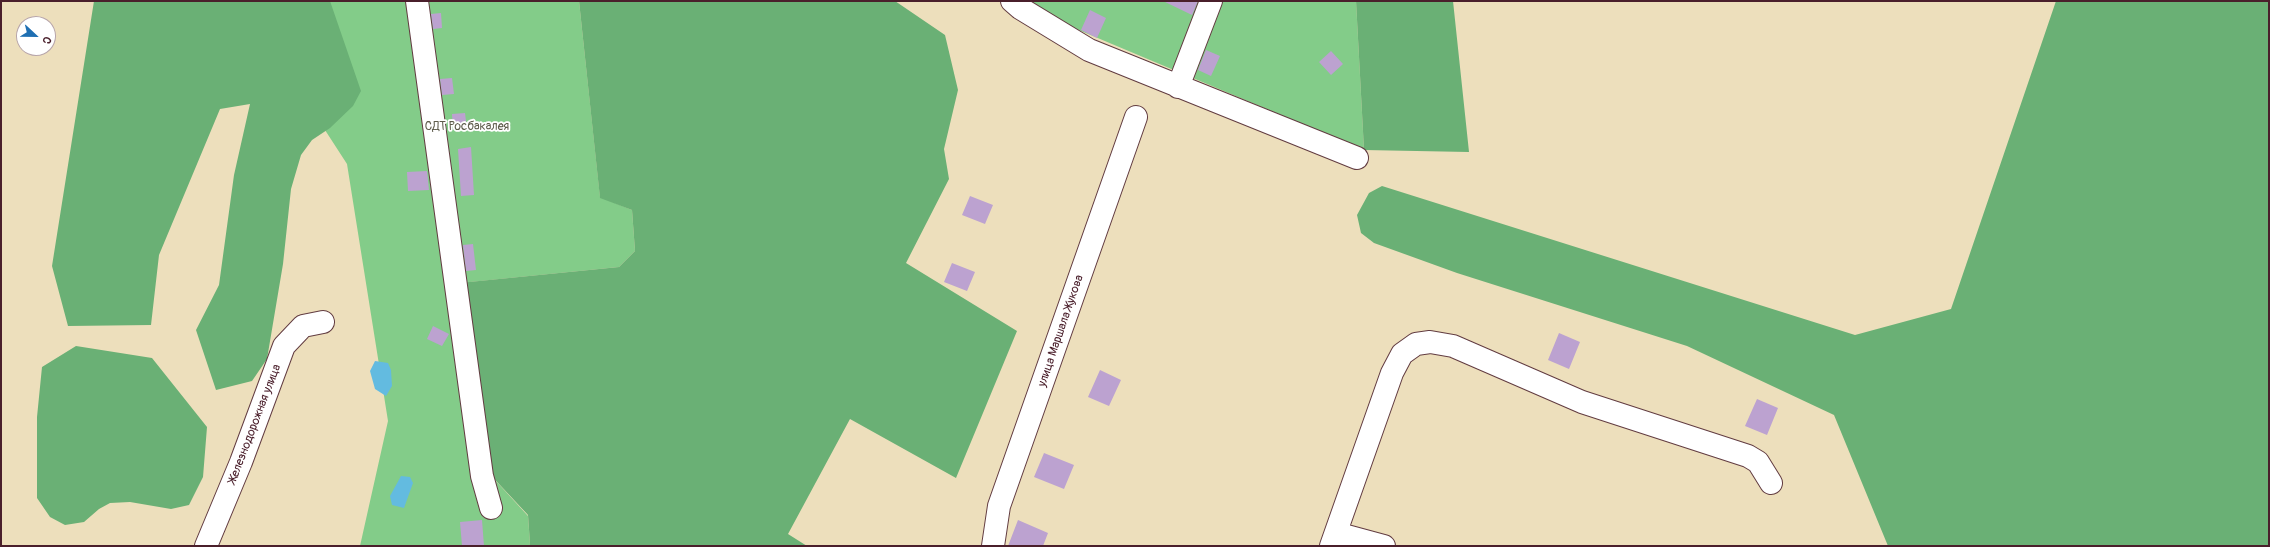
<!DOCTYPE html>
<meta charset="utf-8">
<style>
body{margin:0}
#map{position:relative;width:2270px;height:547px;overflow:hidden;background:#eddfbc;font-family:Pangolin,sans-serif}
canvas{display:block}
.frame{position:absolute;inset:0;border:2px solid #4a1f2b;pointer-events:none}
.north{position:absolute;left:16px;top:16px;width:40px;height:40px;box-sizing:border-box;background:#fff;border:1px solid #b7a5aa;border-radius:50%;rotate:112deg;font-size:11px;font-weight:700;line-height:16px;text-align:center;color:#4a1f2b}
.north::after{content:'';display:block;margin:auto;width:14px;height:18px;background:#1f6fb2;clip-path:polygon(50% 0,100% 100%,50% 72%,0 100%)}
</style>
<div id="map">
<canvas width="2270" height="547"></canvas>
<div class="frame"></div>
<div class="north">С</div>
</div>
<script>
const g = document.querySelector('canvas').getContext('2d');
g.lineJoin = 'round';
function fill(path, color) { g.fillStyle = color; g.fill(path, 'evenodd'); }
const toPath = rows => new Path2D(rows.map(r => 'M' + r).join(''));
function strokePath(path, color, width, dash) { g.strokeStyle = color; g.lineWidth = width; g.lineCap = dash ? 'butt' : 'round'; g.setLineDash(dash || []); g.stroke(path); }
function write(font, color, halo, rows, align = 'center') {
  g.font = font + ' Pangolin,sans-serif'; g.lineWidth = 3.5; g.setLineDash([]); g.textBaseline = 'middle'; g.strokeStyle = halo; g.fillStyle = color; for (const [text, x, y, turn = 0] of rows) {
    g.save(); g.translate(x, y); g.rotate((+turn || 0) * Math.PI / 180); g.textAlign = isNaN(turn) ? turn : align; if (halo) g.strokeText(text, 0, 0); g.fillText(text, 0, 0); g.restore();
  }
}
const green = toPath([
 [195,1,579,1,600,197,632,210,635,251,619,267,460,283,485,469,528,516,530,544,528,546,360,546,388,421,347,164,301,93],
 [1025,1,1356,1,1364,150,1043,15]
]);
const forest = toPath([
 [94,1,330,1,361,91,353,106,330,128,312,140,301,155,291,189,283,264,267,359,252,381,216,390,196,330,219,285,234,175,250,104,220,109,159,255,151,325,68,326,52,266],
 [579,1,895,1,945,35,958,90,944,149,949,179,906,263,1017,331,956,478,850,419,788,534,807,546,528,546,530,544,528,515,485,469,459,283,619,267,635,251,632,210,600,198],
 [1356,1,1453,1,1469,152,1364,150],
 [2056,1,2269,1,2269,546,1888,546,1834,415,1687,346,1457,273,1374,243,1361,233,1357,215,1369,193,1382,186,1855,335,1951,309],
 [76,346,152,358,207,427,203,477,189,505,171,509,130,502,110,503,99,509,84,522,65,525,50,517,37,498,37,417,42,367]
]);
const water = toPath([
 [375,361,388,363,391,370,392,386,386,396,375,389,370,371],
 [401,476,410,477,413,483,404,508,392,505,390,496]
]);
const building = toPath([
 [1163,1,1198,1,1192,15],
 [1090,10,1106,18,1097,38,1081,30],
 [441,13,442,28,433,29,431,14],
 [1206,50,1220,56,1211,76,1198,70],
 [1331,51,1343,64,1331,75,1319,62],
 [452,78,454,94,442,95,440,79],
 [465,113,467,129,453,130,452,114],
 [471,147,474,195,461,196,458,149],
 [427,171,429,190,408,191,407,172],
 [970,196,993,205,985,224,962,215],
 [473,244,476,270,466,271,463,245],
 [952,263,975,272,967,291,944,282],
 [433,326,449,334,442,346,427,339],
 [1559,333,1580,342,1569,369,1548,360],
 [1100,370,1121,380,1109,406,1088,397],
 [1757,399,1778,408,1767,435,1745,426],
 [1044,453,1074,465,1064,489,1034,477],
 [482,520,484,546,462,546,460,522],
 [1018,520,1048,533,1043,546,1008,546]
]);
const minor = toPath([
 [417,1,482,476,491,508],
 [1012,1,1020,8,1089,50,1357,158],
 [1178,87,1211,1],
 [1336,533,1384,546],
 [206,546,241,462,284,346,303,326,323,322],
 [993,546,999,506,1136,117],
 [1331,546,1392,373,1402,354,1416,344,1430,342,1453,346,1582,402,1748,456,1758,462,1771,483]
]);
const parkNames = [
 ["СДТ Росбакалея",467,127]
];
const streetNames = [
 ["улица Маршала Жукова",1061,331,-71],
 ["Железнодорожная улица",255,424,-69]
];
fill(green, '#83cc89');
fill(forest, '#6ab075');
fill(water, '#63bbe0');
fill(building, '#bca2d0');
strokePath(minor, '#623c41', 24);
strokePath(minor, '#fff', 22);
write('12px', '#5e5c4c', '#fff', parkNames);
write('12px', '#4a1f2b', '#fff', streetNames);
</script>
